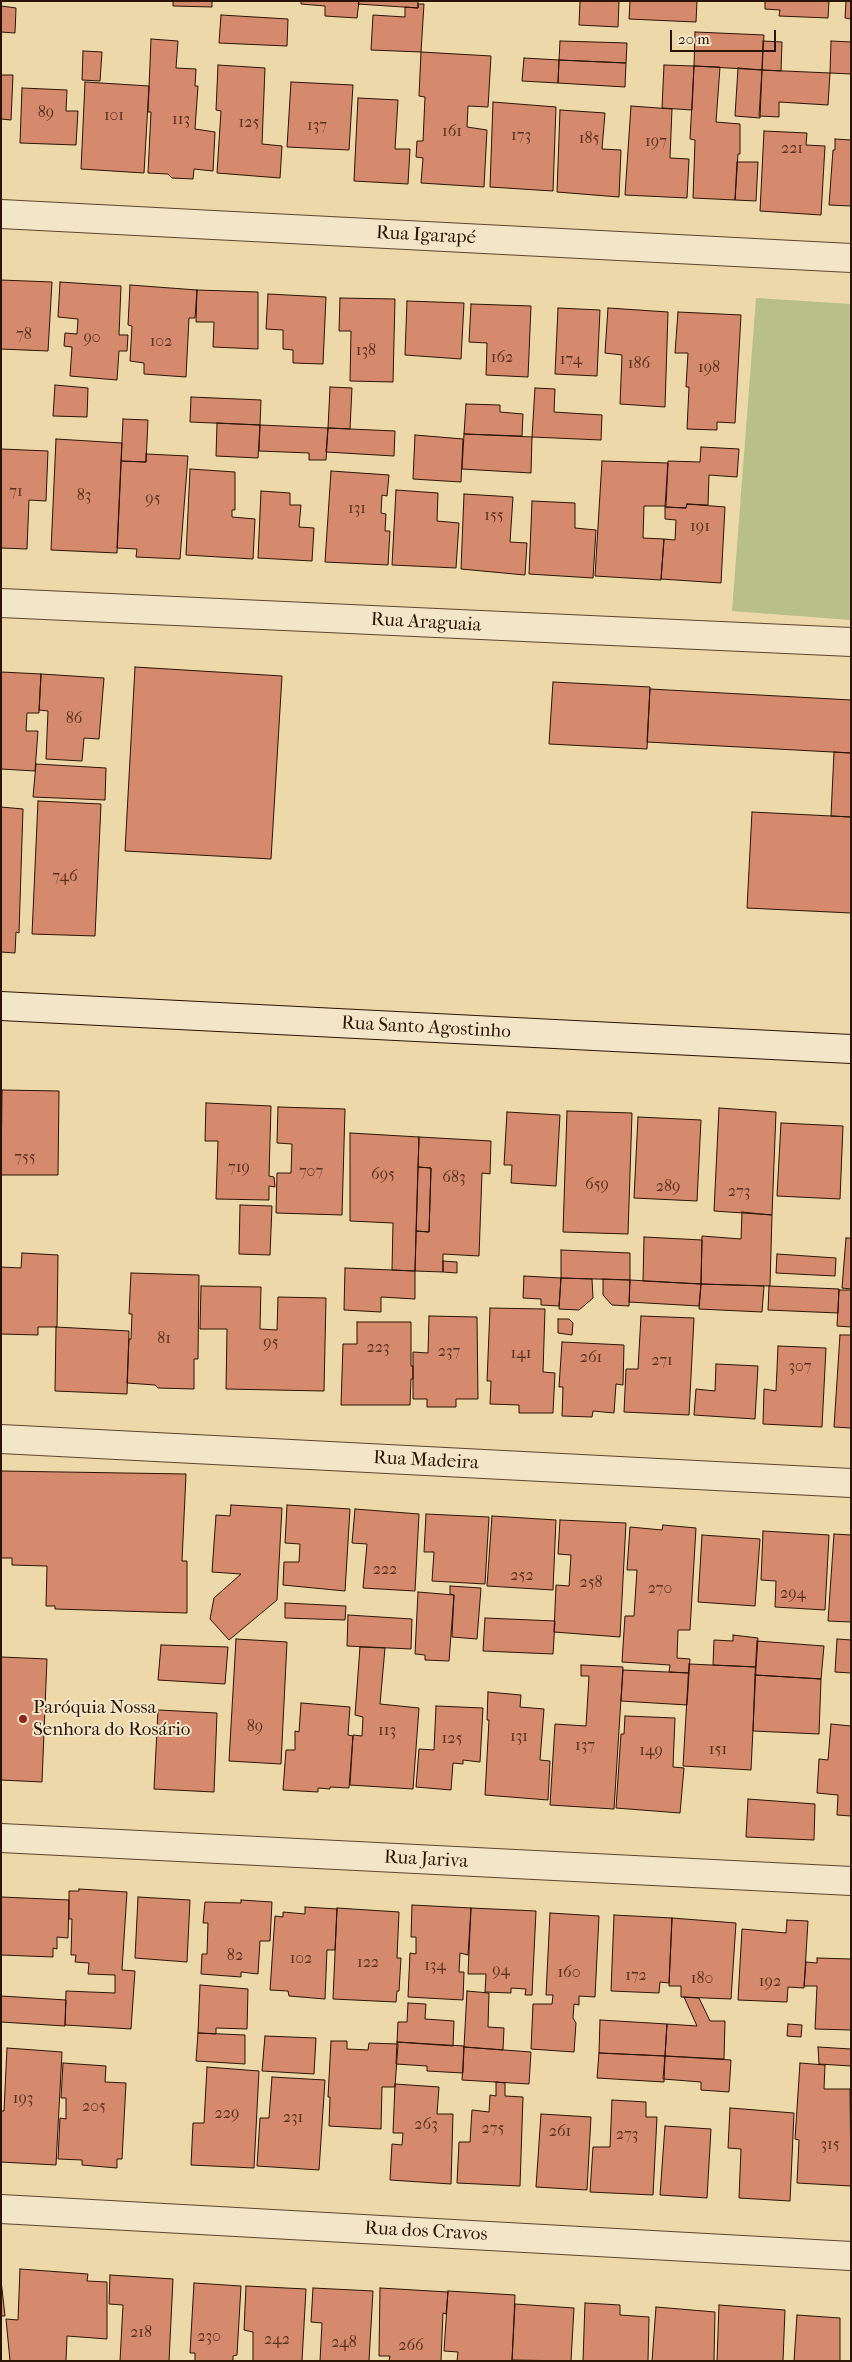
<!DOCTYPE html>
<meta charset="utf-8">
<style>
body{margin:0}
#map{position:relative;width:852px;height:2362px;overflow:hidden;background:#edd8aa;font-family:"IM FELL French Canon",serif}
canvas{display:block}
.frame{position:absolute;inset:0;border:2px solid #2b1403;pointer-events:none}
.scale{position:absolute;left:670px;top:30px;width:106px;height:22px;box-sizing:border-box;border:2px solid #2b1403;border-top:0;padding-left:6px;font-size:15px;line-height:18px;white-space:nowrap;color:#2b1403;-webkit-text-stroke:4px #f3e6c8;paint-order:stroke}
</style>
<div id="map">
<canvas width="852" height="2362"></canvas>
<div class="frame"></div>
<div class="scale">20 m</div>
</div>
<script>
const g = document.querySelector('canvas').getContext('2d');
g.lineJoin = 'round';
function fill(path, color) { g.fillStyle = color; g.fill(path, 'evenodd'); }
const toPath = rows => new Path2D(rows.map(r => 'M' + r).join(''));
function strokePath(path, color, width, dash) { g.strokeStyle = color; g.lineWidth = width; g.lineCap = dash ? 'butt' : 'round'; g.setLineDash(dash || []); g.stroke(path); }
function write(font, color, halo, rows, align = 'center') {
  g.font = font + ' "IM FELL French Canon",serif'; g.lineWidth = 4; g.setLineDash([]); g.textBaseline = 'middle'; g.strokeStyle = halo; g.fillStyle = color; for (const [text, x, y, turn = 0] of rows) {
    g.save(); g.translate(x, y); g.rotate((+turn || 0) * Math.PI / 180); g.textAlign = isNaN(turn) ? turn : align; if (halo) g.strokeText(text, 0, 0); g.fillText(text, 0, 0); g.restore();
  }
}
const green = toPath([
 [756,298,851,304,851,620,732,611]
]);
const building = toPath([
 [173,1,212,1,212,7,173,6,173,1],
 [301,1,359,1,357,18,325,16,325,6,301,4,301,1],
 [359,1,418,1,418,8,358,4,359,1],
 [580,1,619,1,618,27,579,25,580,1],
 [630,1,697,1,696,22,629,19,630,1],
 [765,1,829,1,828,18,779,16,780,10,765,9,765,1],
 [846,1,851,1,851,19,845,18,846,1],
 [418,4,424,4,421,52,371,50,373,15,405,17,405,7,418,8,418,4],
 [1,6,16,8,15,33,1,32,1,6],
 [221,15,288,19,287,46,219,43,221,15],
 [695,32,764,35,762,70,694,66,695,32],
 [151,39,178,41,176,68,196,69,195,86,198,86,195,129,215,132,213,171,194,169,193,179,172,178,168,174,148,173,151,112,148,112,151,39],
 [560,41,627,43,626,63,559,60,560,41],
 [763,41,782,42,781,71,762,70,763,41],
 [831,41,851,42,851,74,830,73,831,41],
 [83,51,102,52,100,81,82,80,83,51],
 [421,52,491,56,488,107,468,106,467,127,487,130,484,187,421,183,423,158,416,157,417,141,423,141,425,97,419,96,421,52],
 [524,58,559,60,558,83,522,81,524,58],
 [559,60,626,63,625,87,558,83,559,60],
 [218,65,265,68,262,144,282,146,280,178,217,173,221,111,216,110,218,65],
 [664,65,694,66,692,110,662,108,664,65],
 [694,66,720,67,716,122,740,124,740,154,738,154,735,200,693,198,695,140,690,139,694,66],
 [738,68,762,70,760,118,735,116,738,68],
 [762,70,830,73,828,105,779,102,779,117,759,116,762,70],
 [1,75,13,75,11,120,1,119,1,75],
 [85,82,149,86,144,173,81,169,85,82],
 [291,82,353,85,349,150,287,147,291,82],
 [22,88,67,90,66,111,78,111,76,145,20,143,22,88],
 [358,98,398,100,395,149,410,149,408,184,354,181,358,98],
 [493,102,556,107,553,191,490,187,493,102],
 [631,106,672,109,670,158,689,159,687,198,625,195,631,106],
 [560,110,605,113,602,149,621,150,619,197,557,192,560,110],
 [764,131,807,133,806,145,825,146,821,215,760,211,764,131],
 [835,139,851,140,851,206,829,205,833,150,835,150,835,139],
 [737,162,758,162,756,201,735,200,737,162],
 [1,280,52,282,48,351,1,349,1,280],
 [60,282,121,286,119,335,128,335,127,351,119,351,117,380,70,376,72,347,64,346,65,333,77,334,78,319,58,317,60,282],
 [130,285,197,290,195,318,189,318,186,377,144,374,144,363,130,361,132,326,128,325,130,285],
 [197,290,258,292,258,349,213,347,214,322,196,322,197,290],
 [268,294,326,297,323,364,293,363,293,350,283,349,283,330,266,329,268,294],
 [340,298,395,299,393,382,350,381,351,331,339,331,340,298],
 [407,301,464,303,461,359,405,355,407,301],
 [471,304,531,306,528,377,486,375,487,343,469,342,471,304],
 [558,308,600,310,597,376,555,374,558,308],
 [608,308,668,312,665,407,620,404,622,355,605,353,608,308],
 [678,312,741,315,735,423,717,422,717,430,687,429,689,387,686,387,688,353,675,353,678,312],
 [55,385,88,388,87,417,53,416,55,385],
 [330,387,352,388,350,429,328,428,330,387],
 [535,388,555,389,554,412,602,415,601,440,532,437,535,388],
 [191,397,261,400,260,425,190,422,191,397],
 [466,404,500,405,500,412,523,414,522,436,464,434,466,404],
 [123,419,148,420,146,462,121,461,123,419],
 [217,423,260,425,258,458,216,456,217,423],
 [260,425,328,428,326,460,309,460,309,453,259,451,260,425],
 [328,428,395,431,394,456,326,452,328,428],
 [464,434,532,437,531,473,462,469,464,434],
 [415,435,463,439,461,482,413,479,415,435],
 [56,439,122,443,117,553,51,550,56,439],
 [701,447,739,449,737,477,709,475,708,505,687,504,686,508,665,507,668,461,700,462,701,447],
 [1,449,48,451,46,501,29,500,27,549,1,548,1,449],
 [146,454,188,456,180,559,136,557,137,549,117,548,121,461,146,462,146,454],
 [602,461,668,463,666,506,644,506,643,538,664,539,661,580,595,576,602,461],
 [190,469,235,472,235,510,232,510,232,517,255,519,253,559,186,555,190,469],
 [331,471,389,475,387,496,382,495,381,513,386,514,385,531,390,531,388,565,325,562,331,471],
 [396,490,438,493,437,521,459,523,456,568,392,565,396,490],
 [261,491,290,493,290,505,301,505,299,527,314,528,312,561,258,558,261,491],
 [464,494,513,497,510,542,527,543,525,575,461,569,464,494],
 [532,501,575,503,575,528,596,530,593,578,529,574,532,501],
 [687,504,725,507,721,583,661,579,664,539,675,540,676,520,665,519,665,507,686,508,687,504],
 [135,667,282,676,271,859,125,851,135,667],
 [1,672,41,674,39,713,27,713,26,731,38,731,35,771,1,769,1,672],
 [41,674,104,678,99,739,84,738,82,761,46,759,48,711,39,710,41,674],
 [553,682,650,687,647,749,549,744,553,682],
 [650,689,851,700,851,753,647,742,650,689],
 [834,752,851,753,851,817,831,816,834,752],
 [36,764,106,768,105,800,33,797,36,764],
 [38,801,101,804,95,936,32,934,38,801],
 [1,807,23,809,19,933,16,932,15,953,1,952,1,807],
 [752,812,851,817,851,913,747,908,752,812],
 [2,1090,59,1091,58,1175,1,1175,2,1090],
 [206,1103,271,1106,269,1176,274,1177,275,1187,269,1186,269,1200,216,1199,218,1141,205,1141,206,1103],
 [278,1107,345,1109,342,1215,276,1213,277,1173,291,1173,292,1144,277,1143,278,1107],
 [719,1108,776,1112,772,1215,714,1211,719,1108],
 [567,1111,632,1113,628,1234,563,1232,567,1111],
 [507,1112,560,1115,556,1186,511,1183,512,1165,504,1165,507,1112],
 [638,1117,701,1120,697,1201,634,1198,638,1117],
 [781,1123,843,1126,840,1199,777,1196,781,1123],
 [350,1133,419,1137,415,1271,392,1270,393,1223,350,1221,350,1133],
 [419,1137,491,1141,490,1174,482,1173,479,1256,443,1254,443,1272,415,1271,416,1231,429,1232,431,1168,418,1167,419,1137],
 [418,1167,431,1168,429,1232,416,1231,418,1167],
 [240,1205,272,1206,270,1255,239,1254,240,1205],
 [742,1212,772,1215,770,1286,701,1284,702,1236,741,1239,742,1212],
 [644,1237,702,1240,701,1284,643,1281,644,1237],
 [846,1238,851,1238,851,1289,842,1288,846,1238],
 [561,1250,630,1253,630,1280,561,1278,561,1250],
 [22,1253,58,1255,57,1327,38,1327,38,1335,1,1334,1,1267,21,1268,22,1253],
 [777,1254,836,1258,835,1276,776,1273,777,1254],
 [443,1261,457,1262,457,1273,443,1272,443,1261],
 [345,1268,415,1271,415,1299,381,1297,381,1312,344,1310,345,1268],
 [131,1273,199,1275,198,1359,194,1359,194,1389,158,1388,155,1385,127,1383,129,1339,131,1339,132,1314,129,1314,131,1273],
 [524,1276,561,1278,559,1306,541,1305,541,1299,523,1298,524,1276],
 [561,1278,592,1279,593,1298,579,1310,559,1309,561,1278],
 [603,1279,630,1280,629,1306,612,1305,603,1295,603,1279],
 [630,1280,701,1284,699,1306,629,1302,630,1280],
 [701,1284,764,1286,762,1312,699,1309,701,1284],
 [201,1286,261,1287,260,1329,277,1330,278,1297,326,1298,324,1391,226,1389,227,1329,200,1329,201,1286],
 [769,1286,839,1289,838,1313,768,1310,769,1286],
 [839,1290,851,1290,851,1327,837,1326,839,1290],
 [490,1308,545,1309,543,1372,555,1373,553,1413,519,1413,519,1405,490,1404,491,1381,487,1381,490,1308],
 [429,1316,477,1317,478,1399,456,1399,456,1407,427,1407,427,1399,413,1399,413,1352,428,1353,429,1316],
 [641,1316,694,1318,689,1415,624,1412,626,1369,638,1369,641,1316],
 [558,1319,569,1319,573,1323,572,1335,558,1333,558,1319],
 [357,1322,411,1322,411,1366,413,1366,413,1379,411,1379,410,1405,341,1405,343,1344,357,1344,357,1322],
 [56,1327,129,1331,127,1394,55,1391,56,1327],
 [840,1335,851,1335,851,1428,834,1427,840,1335],
 [562,1342,624,1345,623,1385,616,1384,614,1413,593,1411,592,1417,562,1416,563,1387,559,1387,562,1342],
 [778,1346,826,1348,822,1427,763,1424,764,1389,776,1391,778,1346],
 [716,1364,758,1366,755,1419,694,1415,696,1389,715,1391,716,1364],
 [1,1471,186,1474,182,1561,187,1561,187,1613,55,1609,55,1606,46,1606,47,1566,12,1565,12,1558,1,1558,1,1471],
 [231,1505,282,1508,277,1600,229,1640,210,1619,214,1598,241,1574,212,1572,216,1515,230,1516,231,1505],
 [287,1505,350,1509,345,1591,283,1585,284,1562,299,1562,300,1544,285,1543,287,1505],
 [355,1509,419,1514,415,1591,363,1588,367,1544,352,1543,355,1509],
 [426,1514,489,1517,485,1584,432,1581,434,1552,424,1552,426,1514],
 [492,1516,556,1520,553,1590,487,1586,492,1516],
 [560,1520,626,1523,620,1637,554,1632,556,1585,569,1586,571,1555,558,1554,560,1520],
 [663,1525,696,1528,690,1630,678,1630,677,1658,690,1659,689,1673,669,1672,670,1665,622,1662,625,1616,634,1616,637,1570,627,1570,630,1527,662,1530,663,1525],
 [763,1531,829,1535,825,1610,775,1607,776,1581,761,1580,763,1531],
 [834,1534,851,1535,851,1622,828,1621,834,1534],
 [702,1535,760,1539,755,1606,698,1602,702,1535],
 [450,1586,481,1588,477,1639,452,1637,454,1595,450,1594,450,1586],
 [418,1592,454,1595,449,1661,425,1660,425,1655,415,1654,418,1592],
 [285,1603,346,1606,345,1620,285,1618,285,1603],
 [348,1615,412,1619,411,1649,347,1646,348,1615],
 [485,1618,555,1621,553,1654,483,1651,485,1618],
 [733,1635,758,1638,756,1667,713,1665,714,1640,733,1641,733,1635],
 [236,1639,287,1642,281,1764,229,1761,236,1639],
 [837,1639,851,1640,851,1673,835,1672,837,1639],
 [757,1641,824,1646,821,1679,755,1675,757,1641],
 [161,1645,228,1647,225,1684,158,1680,161,1645],
 [360,1647,385,1648,380,1704,419,1708,413,1789,350,1785,353,1735,362,1736,363,1717,355,1715,360,1647],
 [1,1657,47,1659,42,1782,1,1780,1,1657],
 [689,1664,756,1667,751,1770,683,1766,689,1664],
 [581,1665,623,1667,614,1809,550,1805,555,1724,586,1726,589,1676,581,1676,581,1665],
 [623,1670,689,1673,687,1705,621,1701,623,1670],
 [755,1675,821,1679,819,1734,753,1731,755,1675],
 [488,1692,521,1695,520,1707,544,1709,540,1760,550,1761,548,1800,485,1795,489,1720,487,1720,488,1692],
 [301,1703,350,1707,348,1735,353,1736,349,1788,330,1787,330,1789,318,1788,318,1792,283,1790,286,1750,295,1750,295,1731,299,1732,301,1703],
 [436,1706,483,1708,480,1762,463,1760,463,1764,453,1763,451,1790,416,1787,419,1749,434,1750,436,1706],
 [158,1710,217,1713,214,1792,154,1789,158,1710],
 [625,1716,675,1718,673,1767,684,1768,680,1813,616,1808,621,1734,624,1734,625,1716],
 [831,1724,851,1726,851,1816,837,1815,838,1795,817,1793,819,1759,828,1760,831,1724],
 [748,1799,815,1804,814,1840,746,1837,748,1799],
 [79,1889,127,1892,122,1970,135,1971,131,2029,65,2025,66,1991,115,1993,115,1975,88,1974,89,1963,75,1962,76,1955,71,1955,72,1919,69,1919,69,1891,79,1891,79,1889],
 [1,1897,69,1900,68,1938,57,1937,57,1949,53,1948,53,1957,1,1955,1,1897],
 [138,1897,190,1900,187,1962,135,1958,138,1897],
 [241,1900,272,1902,270,1941,260,1941,258,1974,241,1972,241,1977,201,1974,202,1954,207,1954,208,1923,203,1923,205,1902,241,1903,241,1900],
 [412,1905,471,1908,468,1955,460,1953,459,1972,464,1972,463,2000,408,1997,410,1953,416,1954,416,1937,411,1937,412,1905],
 [305,1907,337,1909,335,1950,327,1950,325,1999,289,1996,288,1991,270,1990,275,1916,283,1917,283,1912,305,1914,305,1907],
 [337,1908,399,1912,397,1958,401,1958,399,1991,397,1991,396,2002,333,1999,337,1908],
 [471,1908,536,1911,532,1995,525,1995,526,1989,511,1988,511,1993,485,1992,486,1974,468,1974,471,1908],
 [550,1913,599,1916,595,1997,579,1996,579,2005,574,2004,573,2018,576,2023,574,2052,531,2049,533,2004,552,2004,553,1995,546,1995,550,1913],
 [614,1915,672,1918,669,1983,660,1982,659,1993,611,1991,614,1915],
 [672,1918,736,1923,731,1999,681,1997,681,1986,669,1986,672,1918],
 [787,1920,808,1921,804,1988,788,1987,787,2002,738,2000,742,1929,786,1933,787,1920],
 [817,1958,851,1959,851,2030,815,2029,817,1986,804,1986,806,1962,817,1963,817,1958],
 [200,1985,248,1989,247,2029,216,2028,216,2034,198,2033,200,1985],
 [467,1991,489,1993,488,2027,504,2028,503,2050,464,2047,467,1991],
 [1,1996,66,2000,65,2026,1,2022,1,1996],
 [684,1997,699,1998,710,2021,725,2021,724,2059,665,2056,667,2024,697,2026,684,1997],
 [408,2003,426,2004,425,2019,454,2021,453,2046,397,2042,398,2022,407,2022,408,2003],
 [600,2020,667,2024,665,2056,599,2053,600,2020],
 [788,2024,802,2025,801,2037,787,2036,788,2024],
 [198,2033,245,2035,245,2064,196,2061,198,2033],
 [265,2036,316,2038,314,2074,262,2071,265,2036],
 [331,2041,347,2041,347,2049,368,2050,369,2043,398,2044,395,2087,382,2087,381,2129,329,2126,330,2097,328,2097,331,2041],
 [397,2042,464,2046,463,2073,427,2071,427,2066,396,2064,397,2042],
 [464,2047,531,2052,529,2084,462,2080,464,2047],
 [818,2047,851,2049,851,2066,819,2064,818,2047],
 [7,2048,62,2052,56,2165,1,2162,1,2111,4,2111,7,2048],
 [599,2053,665,2056,664,2082,597,2078,599,2053],
 [665,2056,731,2060,729,2092,701,2090,701,2082,663,2079,665,2056],
 [63,2063,106,2066,105,2082,126,2083,122,2159,117,2159,117,2168,82,2165,82,2160,58,2159,60,2118,66,2119,66,2098,61,2098,63,2063],
 [800,2063,825,2065,824,2089,850,2089,851,2186,797,2183,799,2140,795,2139,800,2063],
 [207,2067,259,2071,254,2168,191,2165,193,2123,204,2123,207,2067],
 [272,2077,325,2080,319,2170,257,2166,260,2118,269,2118,272,2077],
 [496,2082,505,2083,505,2096,523,2097,520,2186,457,2183,459,2142,470,2142,472,2110,489,2112,490,2095,496,2096,496,2082],
 [395,2084,439,2087,437,2114,453,2114,451,2184,390,2180,392,2144,402,2145,403,2133,393,2133,395,2084],
 [612,2100,646,2102,646,2117,657,2117,653,2195,590,2192,593,2147,610,2147,612,2100],
 [730,2108,794,2113,790,2201,739,2198,741,2149,728,2148,730,2108],
 [541,2114,591,2117,587,2190,536,2187,541,2114],
 [665,2126,711,2129,707,2198,660,2195,665,2126],
 [20,2269,88,2274,87,2281,107,2282,107,2339,67,2336,66,2361,10,2361,6,2319,18,2320,20,2269],
 [110,2275,173,2279,169,2361,120,2361,123,2305,109,2304,110,2275],
 [1,2280,5,2316,1,2316,1,2280],
 [194,2283,241,2286,237,2355,233,2356,233,2361,195,2361,195,2353,190,2353,194,2283],
 [246,2286,306,2289,302,2361,253,2361,253,2332,244,2330,246,2286],
 [313,2288,373,2291,369,2361,320,2361,322,2323,311,2322,313,2288],
 [380,2288,448,2292,446,2314,443,2313,441,2361,389,2361,390,2356,379,2356,380,2288],
 [448,2291,515,2295,512,2361,457,2361,458,2352,444,2351,448,2291],
 [585,2303,620,2305,620,2315,649,2317,648,2361,583,2361,585,2303],
 [515,2304,574,2308,571,2361,512,2360,515,2304],
 [719,2305,785,2310,783,2361,717,2361,719,2305],
 [656,2307,715,2312,714,2361,652,2361,656,2307],
 [797,2315,840,2318,840,2361,794,2361,797,2315]
]);
const street = toPath([
 [1,214,851,258],
 [1,603,851,642],
 [1,1439,851,1483],
 [1,1838,851,1881],
 [1,2209,851,2256]
]);
const secondary = toPath([
 [1,1006,851,1049]
]);
const markers = [
 [23,1719,5,"#8f2418"]
];
const numberNames = [
 ["89",46,113],
 ["101",114,116],
 ["113",181,120],
 ["125",249,123],
 ["137",317,126],
 ["161",452,132],
 ["173",521,136],
 ["185",589,139],
 ["197",656,142],
 ["221",792,149],
 ["78",24,335],
 ["90",92,338],
 ["102",161,342],
 ["138",366,351],
 ["162",502,358],
 ["174",571,360],
 ["186",639,364],
 ["198",709,368],
 ["71",16,492],
 ["83",84,496],
 ["95",153,499],
 ["131",357,509],
 ["155",494,516],
 ["191",700,527],
 ["86",74,719],
 ["746",65,877],
 ["755",25,1158],
 ["719",239,1168],
 ["707",311,1172],
 ["695",383,1175],
 ["683",454,1178],
 ["659",597,1185],
 ["289",668,1187],
 ["273",739,1192],
 ["81",164,1339],
 ["95",271,1343],
 ["223",378,1348],
 ["237",449,1352],
 ["141",521,1354],
 ["261",591,1358],
 ["271",662,1361],
 ["307",800,1367],
 ["222",385,1570],
 ["252",522,1576],
 ["258",591,1583],
 ["270",660,1589],
 ["294",793,1594],
 ["89",255,1727],
 ["113",387,1731],
 ["131",519,1737],
 ["125",452,1739],
 ["137",585,1746],
 ["151",718,1750],
 ["149",651,1751],
 ["82",235,1956],
 ["102",301,1959],
 ["122",368,1963],
 ["134",435,1966],
 ["94",501,1971],
 ["160",569,1973],
 ["172",636,1976],
 ["180",702,1979],
 ["192",770,1982],
 ["193",23,2099],
 ["205",94,2107],
 ["229",227,2114],
 ["231",293,2118],
 ["263",426,2125],
 ["275",493,2129],
 ["261",560,2132],
 ["273",627,2135],
 ["315",830,2145],
 ["218",141,2333],
 ["230",209,2337],
 ["242",277,2340],
 ["248",344,2343],
 ["266",411,2346]
];
const streetNames = [
 ["Rua Igarapé",426,236,3],
 ["Rua Araguaia",426,623,3],
 ["Rua Santo Agostinho",426,1028,3],
 ["Rua Madeira",426,1461,3],
 ["Rua Jariva",426,1860,3],
 ["Rua dos Cravos",426,2232,3]
];
const poiNames = [
 ["Paróquia Nossa",33,1708],
 ["Senhora do Rosário",33,1730]
];
fill(green, '#b8bf88');
fill(building, '#d5896d');
strokePath(building, '#2b1403', 1);
strokePath(street, '#5c452d', 30);
strokePath(secondary, '#2b1403', 30);
strokePath(street, '#f3e6c8', 28);
strokePath(secondary, '#f3e6c8', 28);
for (const [x, y, r, color] of markers) { const dot = new Path2D(); dot.arc(x, y, r, 0, 2 * Math.PI); g.fillStyle = color; g.fill(dot); strokePath(dot, '#f3e6c8', 2); }
write('16px', '#56311e', null, numberNames);
write('19px', '#2b1403', '#f3e6c8', streetNames);
write('19px', '#2b1403', '#f3e6c8', poiNames, 'left');
</script>
